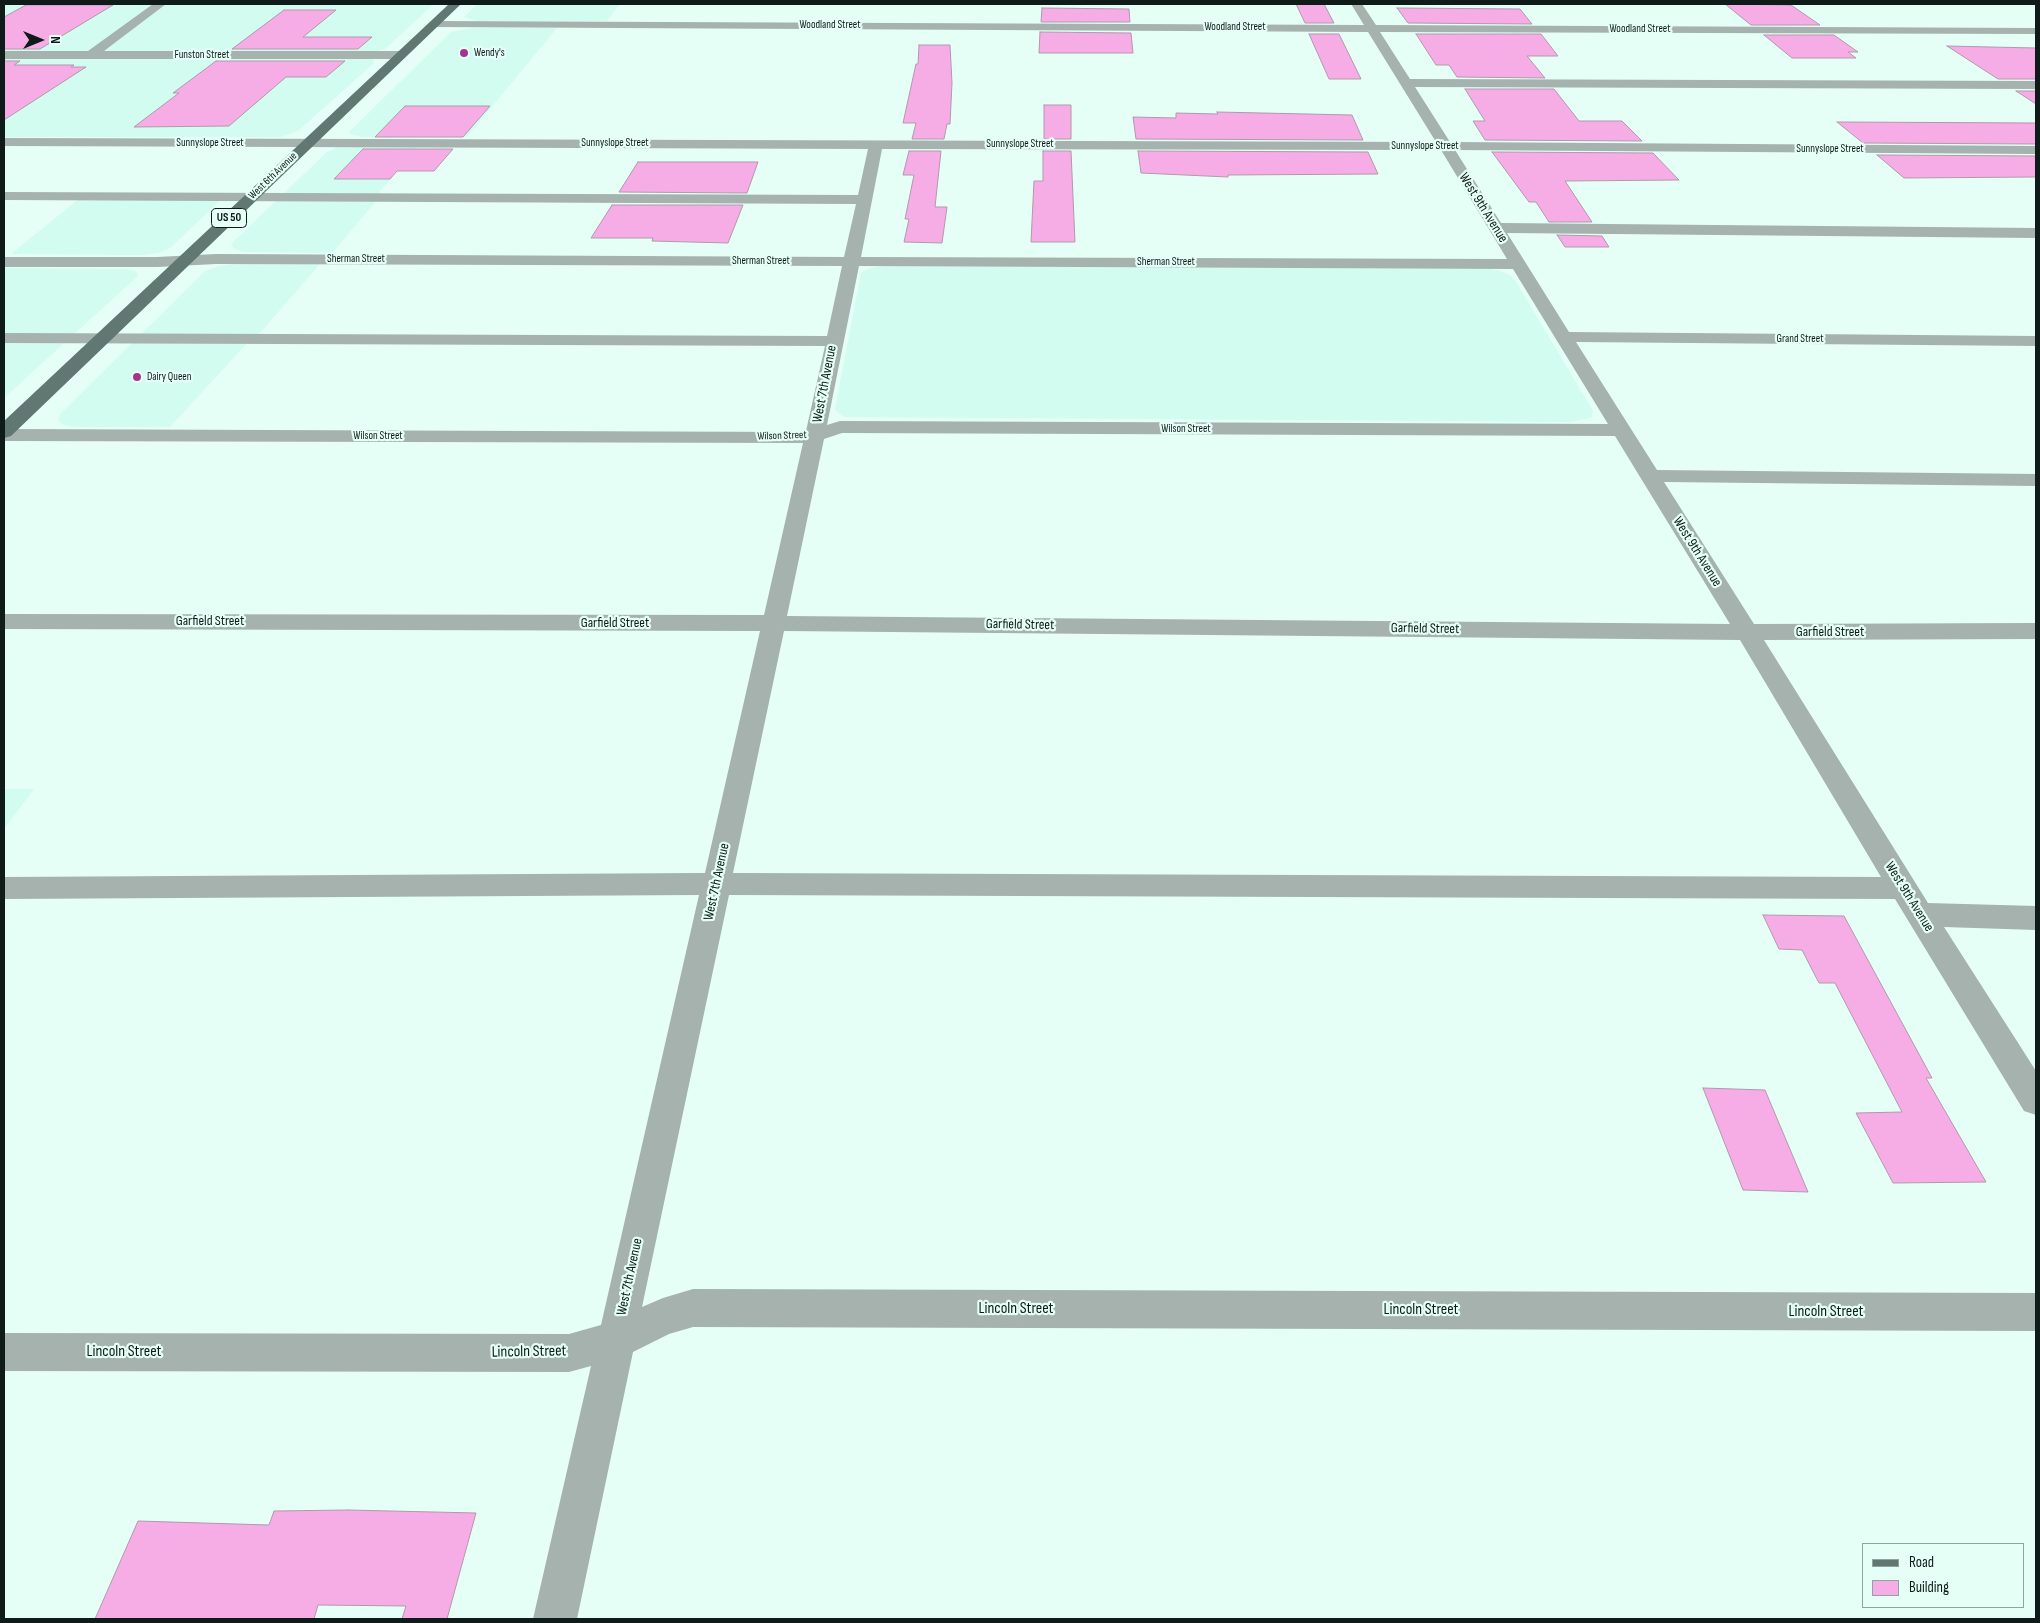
<!DOCTYPE html>
<style>
body{margin:0}
#map{position:relative;width:2040px;height:1623px;overflow:hidden;background:#e5fff7;font-family:"Sofia Sans Condensed",sans-serif}
canvas{display:block}
.frame{position:absolute;inset:0;border:5px solid #0f1b18;pointer-events:none}
.legend{position:absolute;left:1862px;top:1543px;width:162px;height:65px;box-sizing:border-box;background:#e5fff7;border:1px solid #8fa49e;margin:0;padding:6px 9px;list-style:none;font-size:15px;color:#0f1b18}
.legend li{display:flex;align-items:center;gap:10px;height:25px}
.legend b{width:25px;border:1px solid #8fa49e}
.north{position:absolute;left:15px;top:15px;width:50px;height:50px;-webkit-text-stroke:4px #e5fff7;paint-order:stroke;rotate:90deg;font-size:14px;font-weight:700;line-height:20px;text-align:center;color:#0f1b18}
.north::after{content:'';display:block;margin:auto;width:18px;height:22px;background:#0f1b18;clip-path:polygon(50% 0,100% 100%,50% 72%,0 100%)}
</style>
<div id="map">
<canvas width="2040" height="1623"></canvas>
<div class="frame"></div>
<ul class="legend">
<li><b style="height:6px;background:#607871"></b>Road</li>
<li><b style="height:14px;background:#f6ade6"></b>Building</li>
</ul>
<div class="north">N</div>
</div>
<script>
const g = document.querySelector('canvas').getContext('2d');
g.lineJoin = 'round';
function fill(path, color) { g.fillStyle = color; g.fill(path, 'evenodd'); }
const toPath = rows => new Path2D(rows.map(r => 'M' + r).join(''));
function strokePath(path, color, width, dash) { g.strokeStyle = color; g.lineWidth = width; g.lineCap = dash ? 'butt' : 'round'; g.setLineDash(dash || []); g.stroke(path); }
function write(font, color, halo, rows, align = 'center') {
  g.font = font + ' "Sofia Sans Condensed",sans-serif'; g.lineWidth = 4.5; g.setLineDash([]); g.textBaseline = 'middle'; g.strokeStyle = halo; g.fillStyle = color; for (const [text, x, y, turn = 0] of rows) {
    g.save(); g.translate(x, y); g.rotate((+turn || 0) * Math.PI / 180); g.textAlign = isNaN(turn) ? turn : align; if (halo) g.strokeText(text, 0, 0); g.fillText(text, 0, 0); g.restore();
  }
}
const built = toPath([
 [4,4,434,4,385,49,373,52,4,51],
 [477,4,620,4,607,21,476,21,464,17],
 [471,28,557,28,467,137,361,137,351,134,349,132,451,32],
 [4,58,365,58,374,60,374,63,298,131,281,137,4,137],
 [419,146,380,191,379,198,332,253,243,252,233,248,232,243,327,152,338,147],
 [86,193,227,194,170,248,159,253,143,255,11,254],
 [234,264,320,264,261,332,249,341,170,427,73,427,62,424,58,420,61,413,205,271,219,266],
 [884,266,1490,269,1501,271,1511,276,1515,280,1593,411,1592,417,1572,422,844,417,837,412,835,409,861,273,870,268],
 [4,268,126,269,136,271,138,276,4,398],
 [4,789,34,789,4,829]
]);
const building = toPath([
 [1296,4,1324,4,1334,23,1305,23,1296,4],
 [1725,4,1791,5,1820,25,1751,25,1725,4],
 [26,5,113,5,40,49,4,49,4,17,26,5],
 [1042,8,1129,9,1130,22,1041,22,1042,8],
 [1397,8,1520,9,1532,24,1408,23,1397,8],
 [284,10,336,10,303,37,372,37,358,49,232,49,284,10],
 [1040,32,1131,33,1133,53,1039,53,1040,32],
 [1309,34,1339,34,1361,79,1329,79,1309,34],
 [1416,34,1541,34,1558,56,1527,56,1545,78,1457,77,1449,65,1436,65,1416,34],
 [1764,35,1834,35,1858,52,1848,52,1856,58,1792,58,1764,35],
 [919,45,950,45,952,83,950,124,947,124,944,139,912,139,916,123,903,123,916,64,918,64,919,45],
 [1947,46,2036,48,2036,79,1998,79,1947,46],
 [4,61,20,61,14,65,74,65,71,67,86,67,4,120,4,61],
 [216,61,345,61,326,77,286,77,229,126,134,127,179,93,173,93,216,61],
 [1465,89,1554,89,1579,121,1622,121,1642,141,1485,140,1473,121,1485,121,1465,89],
 [2016,91,2036,91,2036,104,2016,91],
 [1044,105,1071,105,1071,139,1044,139,1044,105],
 [405,106,490,106,463,137,375,137,405,106],
 [1217,112,1352,115,1363,140,1136,139,1133,117,1176,118,1176,113,1218,114,1217,112],
 [1837,122,2036,123,2036,144,1863,143,1837,122],
 [363,149,453,149,434,171,397,171,390,179,334,179,363,149],
 [909,151,941,151,935,207,947,207,942,243,904,242,909,219,905,219,914,175,903,175,909,151],
 [1043,151,1071,151,1075,242,1031,242,1034,181,1043,181,1043,151],
 [1138,151,1368,152,1378,174,1228,175,1228,177,1141,173,1138,151],
 [1492,152,1653,153,1679,180,1565,181,1592,222,1549,222,1536,202,1529,202,1492,152],
 [1877,155,2036,156,2036,177,1904,178,1877,155],
 [638,162,758,162,747,193,619,192,638,162],
 [612,205,743,205,728,243,652,241,653,238,591,238,612,205],
 [1557,235,1602,236,1609,247,1565,247,1557,235],
 [1763,915,1844,916,1932,1078,1926,1078,1986,1182,1893,1183,1856,1113,1902,1112,1835,983,1819,983,1802,950,1779,949,1763,915],
 [1703,1088,1765,1090,1808,1192,1743,1190,1703,1088],
 [348,1510,476,1513,447,1619,402,1619,406,1606,318,1605,314,1619,95,1619,138,1521,269,1525,274,1511,348,1510]
]);
const minor = toPath([
 [153,4,166,4,104,51,401,51,407,55,401,59,4,59,4,51,88,51,153,4],
 [1351,4,1362,4,1376,25,2036,28,2036,34,1380,32,1410,79,2036,81,2036,89,1415,87,1450,142,2036,146,2036,154,1455,150,1501,223,2036,228,2036,238,1507,233,1569,332,2036,336,2036,346,1576,342,1657,470,2036,474,2036,486,1664,482,1754,624,2036,623,2036,639,1764,640,1928,903,2036,906,2036,930,1944,927,2036,1071,2036,1115,2024,1111,1895,899,729,895,642,1307,663,1298,693,1289,2036,1293,2036,1331,693,1327,669,1334,633,1352,577,1619,533,1619,591,1366,569,1372,4,1371,4,1333,569,1334,601,1325,699,895,4,899,4,877,705,873,760,631,4,629,4,614,764,615,803,443,4,441,4,429,798,432,806,431,825,346,4,343,4,333,827,336,842,266,216,264,157,267,4,267,4,257,157,257,216,254,844,257,856,204,4,200,4,192,858,195,868,149,4,146,4,138,1436,142,1368,32,434,27,428,24,434,21,1364,25,1351,4],
 [882,149,1441,150,1507,259,861,257,882,149],
 [859,266,1513,269,1608,424,840,421,827,425,859,266],
 [842,433,1615,436,1730,624,787,616,824,439,842,433],
 [784,631,1740,640,1881,877,733,873,784,631]
]);
const major = toPath([
 [449,4,461,4,11,436,4,438,4,421,449,4]
]);
const markers = [
 [464,53,5,"#a43492"],
 [137,377,5,"#a43492"]
];
const farStreetnames = [
 ["Woodland Street",830,25],
 ["Woodland Street",1235,27],
 ["Woodland Street",1640,29],
 ["Funston Street",202,55],
 ["Sunnyslope Street",210,143],
 ["Sunnyslope Street",615,143],
 ["Sunnyslope Street",1020,144],
 ["Sunnyslope Street",1425,146],
 ["Sunnyslope Street",1830,149],
 ["West 6th Avenue",273,176,-44],
 ["Sherman Street",356,259],
 ["Sherman Street",761,261],
 ["Sherman Street",1166,262],
 ["Grand Street",1800,339],
 ["Wilson Street",1186,429],
 ["Wilson Street",378,436],
 ["Wilson Street",782,436,-2]
];
const farPoinames = [
 ["Wendy's",474,53],
 ["Dairy Queen",147,377]
];
const shields = [
 [229,218,35]
];
const shieldNames = [
 ["US 50",229,218]
];
const streetNames = [
 ["West 9th Avenue",1483,208,58],
 ["West 7th Avenue",825,384,-79],
 ["West 9th Avenue",1697,552,58],
 ["Garfield Street",210,621],
 ["Garfield Street",615,623],
 ["Garfield Street",1020,625,1],
 ["Garfield Street",1425,629,1],
 ["Garfield Street",1830,632],
 ["West 7th Avenue",717,882,-78],
 ["West 9th Avenue",1909,897,58],
 ["West 7th Avenue",630,1277,-78]
];
const nearStreetnames = [
 ["Lincoln Street",1016,1309],
 ["Lincoln Street",1421,1310],
 ["Lincoln Street",1826,1312],
 ["Lincoln Street",124,1352],
 ["Lincoln Street",529,1352,-1]
];
fill(built, '#d2fcf0');
fill(building, '#f6ade6');
strokePath(building, '#b099aa', 1);
fill(minor, '#a5b2ae');
fill(major, '#607871');
for (const [x, y, r, color] of markers) { const dot = new Path2D(); dot.arc(x, y, r, 0, 2 * Math.PI); g.fillStyle = color; g.fill(dot); strokePath(dot, '#e5fff7', 2); }
write('11px', '#0f1b18', '#e5fff7', farStreetnames);
write('11px', '#0f1b18', '#e5fff7', farPoinames, 'left');
for (const [x, y, w] of shields) { const box = new Path2D(); box.roundRect(x - w / 2, y - 9.5, w, 19, 4); g.fillStyle = '#e5fff7'; g.fill(box); strokePath(box, '#0f1b18', 1); }
write('bold 12px', '#0f1b18', null, shieldNames);
write('14px', '#0f1b18', '#e5fff7', streetNames);
write('16px', '#0f1b18', '#e5fff7', nearStreetnames);
</script>
